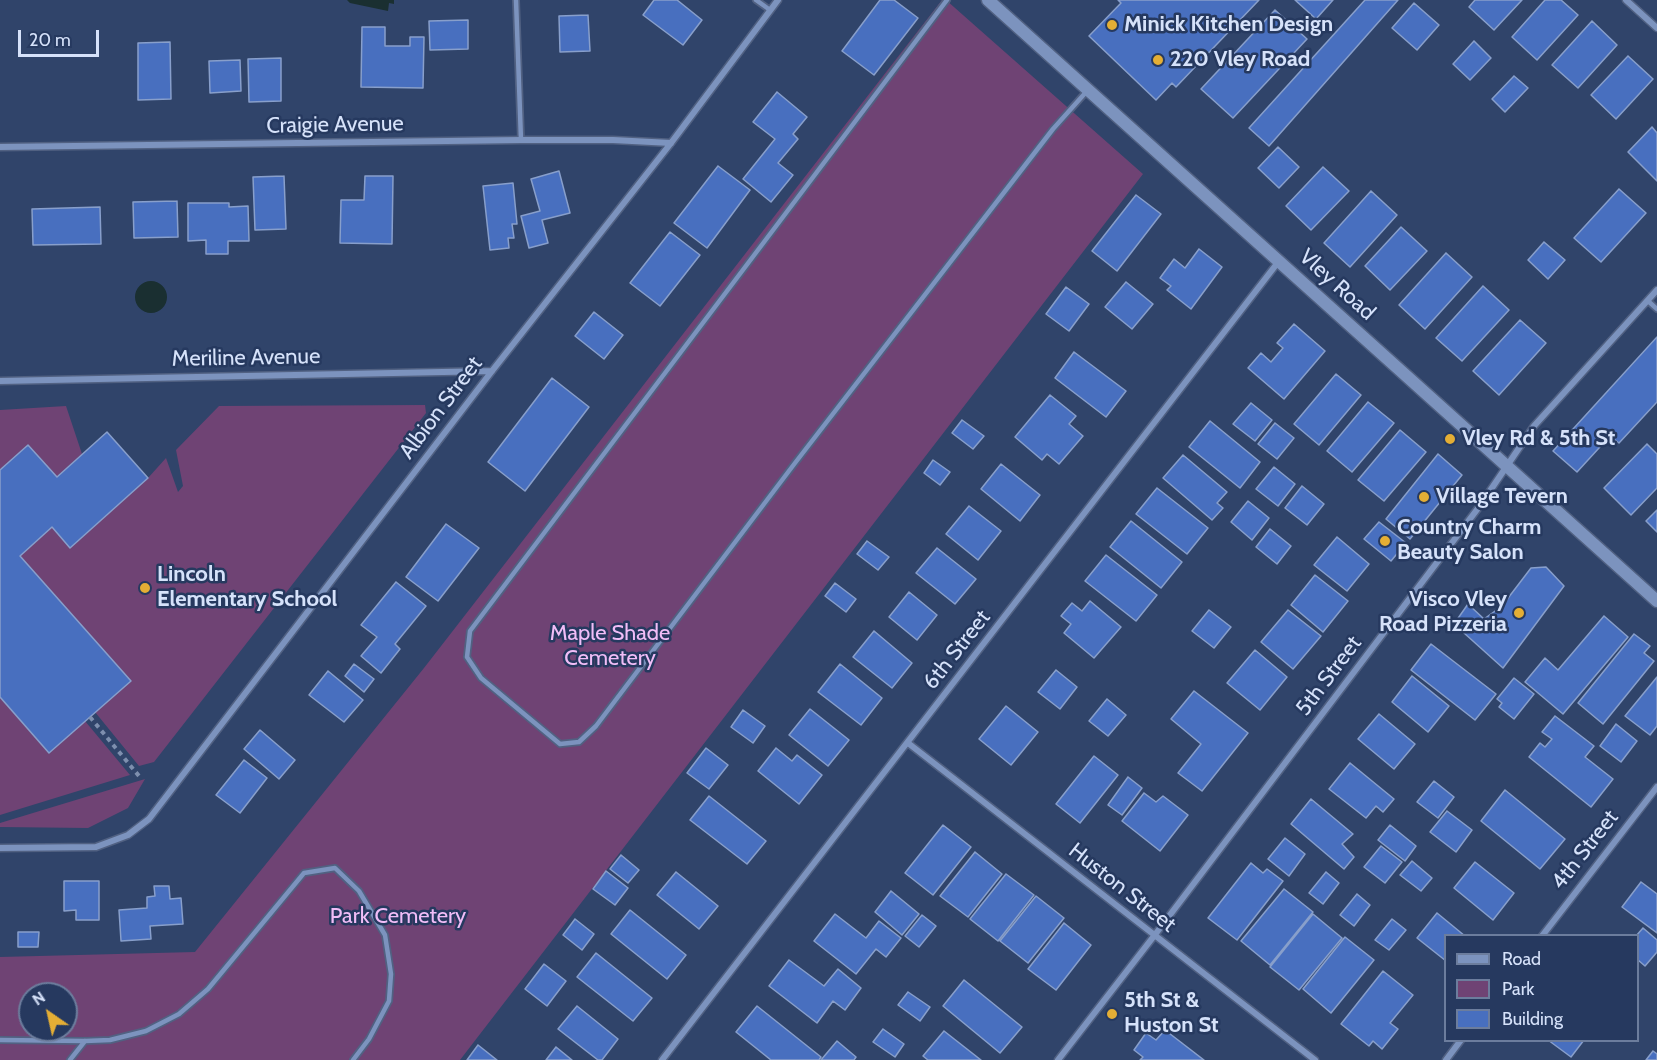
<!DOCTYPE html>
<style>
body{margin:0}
#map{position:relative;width:1657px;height:1060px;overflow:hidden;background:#30446a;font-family:Cabin,sans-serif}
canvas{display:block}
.legend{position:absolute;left:1444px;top:934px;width:195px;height:108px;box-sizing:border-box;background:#26395f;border:2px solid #6c7d9d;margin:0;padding:8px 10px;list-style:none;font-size:18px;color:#d6e2fa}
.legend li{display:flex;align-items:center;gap:12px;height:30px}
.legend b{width:30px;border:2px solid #6c7d9d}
.north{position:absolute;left:18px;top:982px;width:60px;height:60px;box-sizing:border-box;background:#26395f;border:2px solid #6c7d9d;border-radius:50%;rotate:326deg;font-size:16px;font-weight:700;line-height:24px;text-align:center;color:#d6e2fa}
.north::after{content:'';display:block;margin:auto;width:21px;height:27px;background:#e4ae35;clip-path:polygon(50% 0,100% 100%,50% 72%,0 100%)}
.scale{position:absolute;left:18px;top:30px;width:81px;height:27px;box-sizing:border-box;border:3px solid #d6e2fa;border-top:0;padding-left:8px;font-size:18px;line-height:21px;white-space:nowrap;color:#d6e2fa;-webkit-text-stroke:4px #26395f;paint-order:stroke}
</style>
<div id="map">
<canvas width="1657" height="1060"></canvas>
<ul class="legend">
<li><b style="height:8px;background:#7c93be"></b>Road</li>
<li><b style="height:16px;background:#6f4374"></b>Park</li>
<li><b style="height:16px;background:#486fbf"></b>Building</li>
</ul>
<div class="north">N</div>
<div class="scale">20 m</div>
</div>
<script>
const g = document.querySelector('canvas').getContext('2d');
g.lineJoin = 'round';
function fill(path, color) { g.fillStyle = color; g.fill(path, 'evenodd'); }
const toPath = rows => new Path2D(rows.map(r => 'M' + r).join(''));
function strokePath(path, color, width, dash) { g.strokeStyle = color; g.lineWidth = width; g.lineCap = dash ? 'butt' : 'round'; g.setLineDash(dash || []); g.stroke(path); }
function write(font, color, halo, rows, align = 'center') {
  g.font = font + ' Cabin,sans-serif'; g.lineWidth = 5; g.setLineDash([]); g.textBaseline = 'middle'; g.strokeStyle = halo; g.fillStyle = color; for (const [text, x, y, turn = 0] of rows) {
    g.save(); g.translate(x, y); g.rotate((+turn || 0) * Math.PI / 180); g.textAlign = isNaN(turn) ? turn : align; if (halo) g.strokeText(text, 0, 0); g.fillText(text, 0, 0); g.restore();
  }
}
const green = toPath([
 [942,0,946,0,1143,174,460,1060,0,1060,0,957,195,952,424,668],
 [30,994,66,994,66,1030,30,1030],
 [425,405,426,413,154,762,139,766,95,712,20,556,52,527,71,547,148,478,166,458,178,492,183,486,176,450,219,406],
 [66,406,82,454,57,477,28,445,0,470,0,410],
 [0,697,49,753,85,721,130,775,0,815],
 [145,779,128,808,88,828,0,827,0,823]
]);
const water = toPath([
 [347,0,394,0,394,4,389,3,388,11,350,3],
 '135 297a16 16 0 1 1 32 0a16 16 0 1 1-32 0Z'
]);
const building = toPath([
 [654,0,677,0,702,20,683,45,643,15,654,0],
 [880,0,894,0,918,18,874,75,842,51,880,0],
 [1118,0,1259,0,1176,87,1172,83,1156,100,1089,36,1121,3,1118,0],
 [1295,0,1333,0,1316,19,1295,0],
 [1365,0,1398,0,1269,146,1249,128,1365,0],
 [1475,0,1522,0,1494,30,1469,7,1475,0],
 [1545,0,1561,0,1578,15,1537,60,1512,37,1545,0],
 [1414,3,1439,25,1417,50,1392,28,1414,3],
 [1275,10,1307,39,1233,118,1201,89,1275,10],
 [588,15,590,51,560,52,559,16,588,15],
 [468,20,468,49,430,50,429,21,468,20],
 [1592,21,1617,45,1578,88,1552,65,1592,21],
 [362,27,385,27,385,46,410,46,410,37,424,37,423,88,361,87,362,27],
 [1474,41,1491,58,1470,80,1453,64,1474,41],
 [170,42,171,99,138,100,138,43,170,42],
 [1628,56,1653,79,1616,119,1591,95,1628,56],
 [281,58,281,101,249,102,248,59,281,58],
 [240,60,241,91,210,93,209,61,240,60],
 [1514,76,1528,88,1505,112,1492,99,1514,76],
 [777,92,807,117,793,134,798,139,778,163,793,175,771,202,743,179,775,139,753,122,777,92],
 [1652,127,1657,133,1657,181,1628,152,1652,127],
 [1278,147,1299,167,1279,188,1258,168,1278,147],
 [718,166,750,190,707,248,674,223,718,166],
 [1323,167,1349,191,1311,230,1286,206,1323,167],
 [559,171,570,213,542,220,548,243,529,248,521,216,540,211,531,179,559,171],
 [284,176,286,229,255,230,253,177,284,176],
 [365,176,393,176,392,244,340,243,341,200,364,200,365,176],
 [513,183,517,224,512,224,514,238,508,238,509,248,490,250,483,186,513,183],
 [1619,189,1646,213,1601,262,1574,238,1619,189],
 [1371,191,1397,215,1350,267,1324,243,1371,191],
 [1136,195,1161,214,1117,271,1092,251,1136,195],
 [177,201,178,237,134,238,133,202,177,201],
 [188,203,229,203,229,207,248,206,249,241,228,241,228,254,206,254,206,240,188,241,188,203],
 [100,207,101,244,33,245,32,209,100,207],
 [1401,227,1427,251,1390,290,1365,266,1401,227],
 [670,232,700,255,660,306,630,283,670,232],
 [1544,242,1565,260,1548,279,1528,260,1544,242],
 [1199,249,1222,267,1191,309,1167,290,1171,286,1160,278,1174,259,1185,268,1199,249],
 [1446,253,1472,277,1425,329,1399,305,1446,253],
 [1126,282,1153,304,1132,329,1105,307,1126,282],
 [1483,286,1509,310,1462,361,1436,338,1483,286],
 [1066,287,1089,304,1069,331,1046,314,1066,287],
 [594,312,623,335,604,359,575,336,594,312],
 [1520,320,1546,343,1499,395,1473,371,1520,320],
 [1294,324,1325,351,1284,399,1248,368,1261,353,1271,362,1283,348,1277,343,1294,324],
 [1657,337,1657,402,1619,443,1610,436,1577,472,1553,451,1657,337],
 [1074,352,1126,391,1106,417,1055,378,1074,352],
 [1336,374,1361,395,1319,445,1294,424,1336,374],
 [552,378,589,407,525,491,488,462,552,378],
 [1050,395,1076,416,1069,424,1083,436,1059,464,1047,454,1042,460,1015,437,1050,395],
 [1368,402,1394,423,1352,472,1327,451,1368,402],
 [1251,403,1272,420,1255,441,1233,424,1251,403],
 [962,420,984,436,973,449,952,433,962,420],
 [1210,421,1260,462,1240,488,1189,447,1210,421],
 [1275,423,1294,438,1277,459,1258,444,1275,423],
 [1400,430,1426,452,1384,501,1358,480,1400,430],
 [107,432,148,478,70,548,52,527,20,556,131,681,49,753,0,697,0,470,28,445,57,477,107,432],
 [1647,444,1657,454,1657,488,1631,515,1604,488,1647,444],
 [1438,454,1462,475,1410,539,1386,519,1438,454],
 [1183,455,1227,492,1217,503,1223,508,1212,520,1163,478,1183,455],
 [933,460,950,472,940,485,924,473,933,460],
 [1001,464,1040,495,1020,521,981,489,1001,464],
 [1274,467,1295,484,1278,506,1256,489,1274,467],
 [1302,486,1324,504,1307,525,1285,508,1302,486],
 [1157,488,1208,528,1187,554,1136,514,1157,488],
 [1248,501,1269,518,1252,540,1231,522,1248,501],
 [969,506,1001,531,978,560,946,534,969,506],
 [1657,510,1657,532,1646,521,1657,510],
 [1131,521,1182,562,1161,588,1110,547,1131,521],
 [1379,522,1406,543,1391,561,1364,539,1379,522],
 [446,524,479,548,438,601,406,577,446,524],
 [1270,529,1291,546,1277,564,1256,547,1270,529],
 [1337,537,1369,564,1347,591,1314,565,1337,537],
 [867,541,889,557,878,570,857,554,867,541],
 [937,548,976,579,955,604,916,573,937,548],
 [1106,555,1157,595,1136,621,1085,581,1106,555],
 [1546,567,1564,586,1503,668,1454,624,1468,604,1484,619,1502,606,1531,568,1546,567],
 [1315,575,1348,601,1323,632,1291,605,1315,575],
 [396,582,426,606,395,644,400,649,381,673,361,656,377,637,361,625,396,582],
 [835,583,856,599,846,612,825,596,835,583],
 [909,592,937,615,917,640,889,617,909,592],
 [1090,601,1121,627,1094,658,1064,633,1071,624,1061,616,1072,603,1082,611,1090,601],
 [1209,610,1231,627,1214,648,1192,631,1209,610],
 [1288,610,1321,636,1293,669,1261,642,1288,610],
 [1604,616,1628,637,1563,714,1525,682,1545,658,1558,670,1604,616],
 [874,631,912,663,892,688,853,657,874,631],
 [1634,634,1650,646,1644,653,1654,661,1603,724,1578,703,1634,634],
 [1431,644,1496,694,1475,720,1411,670,1431,644],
 [1255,650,1287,677,1260,710,1227,683,1255,650],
 [354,664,374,679,364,692,345,676,354,664],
 [840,664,882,698,861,725,818,692,840,664],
 [1056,670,1077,687,1060,709,1038,692,1056,670],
 [328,671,363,700,344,722,309,695,328,671],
 [1412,676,1449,706,1428,732,1392,702,1412,676],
 [1657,677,1657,726,1650,735,1625,716,1657,677],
 [1514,678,1534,694,1514,719,1499,707,1502,703,1497,699,1514,678],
 [1194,691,1248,733,1202,791,1178,773,1201,744,1171,719,1194,691],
 [1107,699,1126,715,1108,736,1089,721,1107,699],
 [1006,706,1038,732,1011,765,979,739,1006,706],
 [810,709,849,740,828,766,789,735,810,709],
 [743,710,765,726,753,743,731,727,743,710],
 [1379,714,1415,744,1394,769,1358,739,1379,714],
 [1555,716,1594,746,1585,757,1613,779,1591,807,1529,757,1540,743,1545,747,1552,739,1542,732,1555,716],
 [1616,724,1637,741,1621,762,1600,746,1616,724],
 [260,730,295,760,279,779,244,749,260,730],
 [706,748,728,765,709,789,687,773,706,748],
 [776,748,792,761,797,755,822,775,799,804,758,771,776,748],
 [1094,756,1118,775,1080,823,1056,804,1094,756],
 [244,760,267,778,240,813,216,795,244,760],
 [1350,763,1394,799,1383,812,1376,806,1366,818,1329,789,1350,763],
 [1128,777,1142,788,1122,815,1108,805,1128,777],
 [1434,781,1454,797,1438,818,1417,802,1434,781],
 [1505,790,1565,839,1540,869,1481,821,1505,790],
 [1144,793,1156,802,1163,796,1188,815,1160,851,1122,821,1144,793],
 [709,796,766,841,747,864,690,820,709,796],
 [1311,799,1353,834,1342,844,1354,857,1344,869,1291,824,1311,799],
 [1447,811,1472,830,1456,852,1430,832,1447,811],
 [943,825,971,847,933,895,905,873,943,825],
 [1390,825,1416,846,1405,861,1378,840,1390,825],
 [1285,838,1305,854,1289,876,1268,859,1285,838],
 [1381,846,1402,862,1385,883,1364,867,1381,846],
 [975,852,1002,874,968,917,940,896,975,852],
 [621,855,639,870,628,883,610,869,621,855],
 [1412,861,1432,878,1421,891,1400,875,1412,861],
 [1475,862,1514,893,1493,920,1454,888,1475,862],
 [1251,863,1263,873,1267,869,1283,881,1237,940,1208,918,1251,863],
 [606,871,628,888,615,905,593,889,606,871],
 [676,872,718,906,699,929,657,895,676,872],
 [1326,872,1339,883,1323,904,1309,893,1326,872],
 [1006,874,1034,895,998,941,970,919,1006,874],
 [64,881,99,881,99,920,76,920,76,910,64,911,64,881],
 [1641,882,1657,894,1657,933,1622,907,1641,882],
 [154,886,169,886,170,899,181,898,183,924,150,926,151,939,121,941,119,910,147,908,147,897,155,896,154,886],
 [1284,889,1313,912,1270,965,1241,941,1284,889],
 [891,891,919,914,902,935,875,912,891,891],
 [1357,894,1370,905,1354,926,1340,915,1357,894],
 [1036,896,1064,918,1028,963,1000,941,1036,896],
 [630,910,686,955,667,979,611,934,630,910],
 [1437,913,1465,936,1446,936,1446,961,1417,938,1437,913],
 [835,914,866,938,879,921,901,938,886,957,876,949,856,974,814,941,835,914],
 [1313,914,1342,938,1299,990,1270,967,1313,914],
 [922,915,936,926,919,947,905,936,922,915],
 [575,919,594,934,582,950,563,935,575,919],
 [1392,919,1406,930,1389,950,1375,940,1392,919],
 [1064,923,1091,945,1056,990,1028,969,1064,923],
 [1643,928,1657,940,1657,952,1645,966,1638,960,1638,936,1636,936,1643,928],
 [18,932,39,932,38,947,18,947,18,932],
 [1345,937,1374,960,1331,1013,1303,989,1345,937],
 [596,953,652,998,633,1021,577,977,596,953],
 [789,960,824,986,838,969,861,988,845,1010,833,1001,817,1023,769,986,789,960],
 [544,964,566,981,547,1006,525,989,544,964],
 [1383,971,1413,995,1390,1023,1398,1029,1382,1049,1373,1041,1369,1046,1341,1024,1383,971],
 [964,980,1022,1027,1000,1053,943,1006,964,980],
 [908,992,930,1007,920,1021,898,1005,908,992],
 [577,1006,618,1039,602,1060,598,1060,558,1029,577,1006],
 [757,1006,821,1057,819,1060,771,1060,736,1032,757,1006],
 [883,1029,904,1044,895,1057,873,1042,883,1029],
 [1165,1030,1204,1060,1140,1060,1143,1057,1134,1050,1146,1033,1156,1040,1165,1030],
 [944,1031,981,1060,928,1060,923,1056,944,1031],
 [1548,1040,1584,1040,1571,1057,1548,1040],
 [837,1041,856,1057,854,1060,821,1060,837,1041],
 [478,1045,497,1060,467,1060,478,1045],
 [556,1047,572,1060,546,1060,556,1047],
 [1653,1051,1657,1054,1657,1060,1646,1060,1653,1051]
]);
const path = toPath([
 [90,717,139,776]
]);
const lane = toPath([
 [516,0,521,140],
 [756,0,770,10],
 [947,0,470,631,467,657,481,678,560,744,579,742,596,726,795,463,1053,129,1087,91],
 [1648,301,1657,309],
 [0,1040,85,1041,110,1040,146,1031,179,1014,208,989,304,873,335,868,359,891,385,935,391,974,389,1001,369,1039,353,1060],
 [70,1060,85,1041]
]);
const street = toPath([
 [1626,0,1657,28],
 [0,147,521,140,613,140,671,143],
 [0,381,492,371],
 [908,743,1315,1060],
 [0,848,96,847,128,835,149,819,492,371,671,143,778,0],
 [1542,936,1657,787],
 [662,1060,1279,261],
 [1058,1060,1154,936,1479,507,1534,426,1657,290],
 [1446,1060,1461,1040]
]);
const secondary = toPath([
 [988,0,1657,601]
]);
const markers = [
 [1112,25,6,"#e4ae35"],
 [1158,60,6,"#e4ae35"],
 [1450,439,6,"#e4ae35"],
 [1424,497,6,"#e4ae35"],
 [1385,541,6,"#e4ae35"],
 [145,588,6,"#e4ae35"],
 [1519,613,6,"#e4ae35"],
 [1112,1014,6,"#e4ae35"]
];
const poiNames = [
 ["Minick Kitchen Design",1124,25],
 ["220 Vley Road",1170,60],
 ["Vley Rd & 5th St",1462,439],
 ["Village Tevern",1436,497],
 ["Country Charm",1397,528],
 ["Beauty Salon",1397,553],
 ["Lincoln",157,575],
 ["Elementary School",157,600],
 ["Visco Vley",1507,600,"right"],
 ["Road Pizzeria",1507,625,"right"],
 ["5th St &",1124,1001],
 ["Huston St",1124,1026]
];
const streetNames = [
 ["Craigie Avenue",335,125,-1],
 ["Vley Road",1337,285,42],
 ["Meriline Avenue",246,358,-1],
 ["Albion Street",441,408,-53],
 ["6th Street",957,650,-52],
 ["5th Street",1329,676,-53],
 ["4th Street",1585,850,-52],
 ["Huston Street",1122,888,38]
];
const parkNames = [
 ["Maple Shade",610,634],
 ["Cemetery",610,659],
 ["Park Cemetery",398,917]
];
fill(green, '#6f4374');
fill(water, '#1a2f31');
fill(building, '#486fbf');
strokePath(building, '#889fcb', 1.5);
strokePath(lane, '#516182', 8);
strokePath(street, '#516182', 9);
strokePath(secondary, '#516182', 15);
strokePath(path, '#7e8fae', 4, [4.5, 4.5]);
strokePath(lane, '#7c93be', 4.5);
strokePath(street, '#7c93be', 6);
strokePath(secondary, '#7c93be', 12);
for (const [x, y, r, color] of markers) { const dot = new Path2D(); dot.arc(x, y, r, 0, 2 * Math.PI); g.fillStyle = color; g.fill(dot); strokePath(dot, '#26395f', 2); }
write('bold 22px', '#d6e2fa', '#26395f', poiNames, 'left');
write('22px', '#d6e2fa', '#26395f', streetNames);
write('22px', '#f1bdf7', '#26395f', parkNames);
</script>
